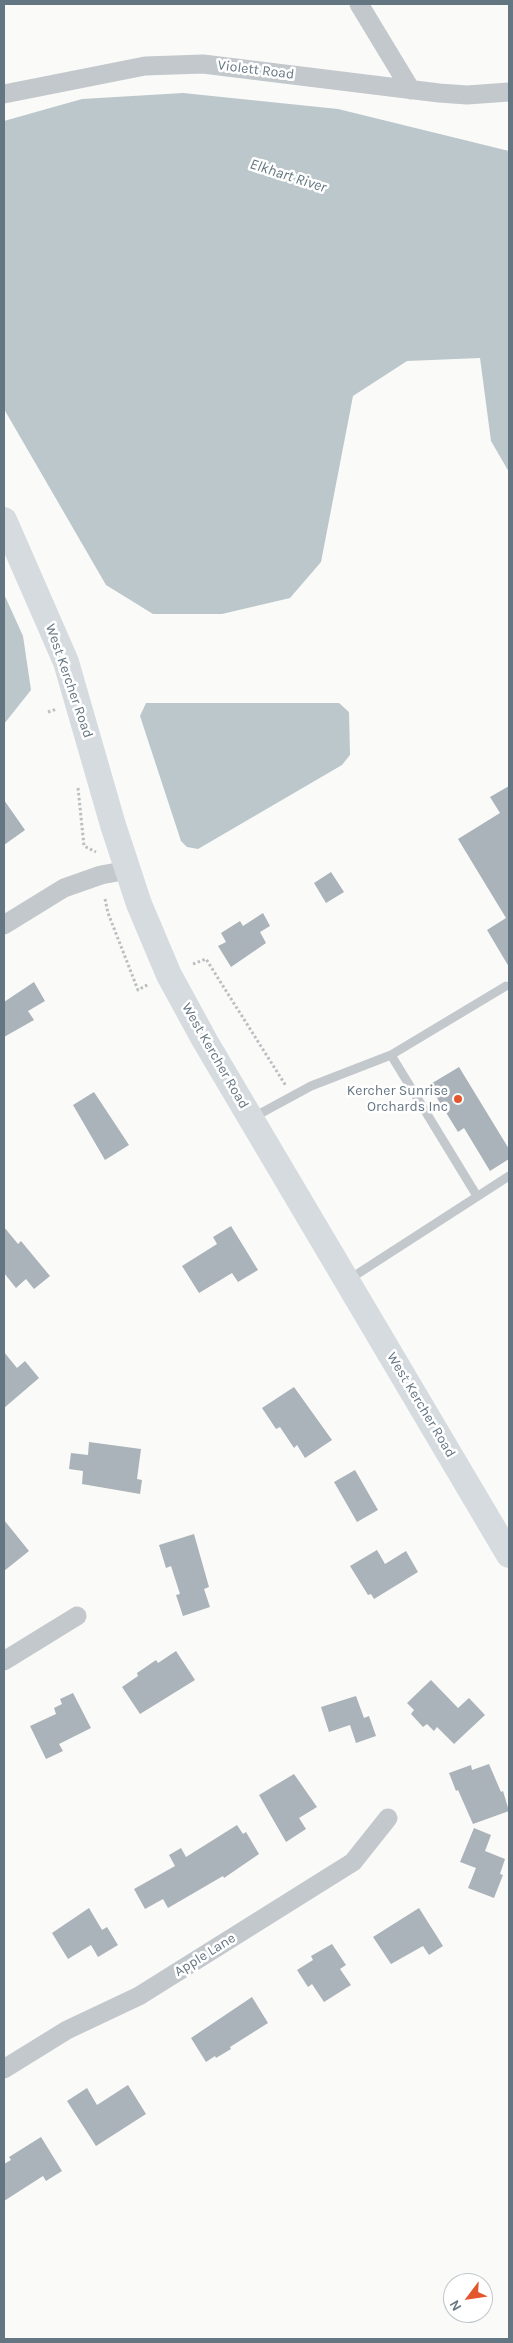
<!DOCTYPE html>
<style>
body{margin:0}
#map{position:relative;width:513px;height:2343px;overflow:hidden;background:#fafaf8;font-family:Karla,sans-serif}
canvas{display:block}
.frame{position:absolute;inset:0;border:5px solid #657683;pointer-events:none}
.north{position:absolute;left:443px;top:2273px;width:50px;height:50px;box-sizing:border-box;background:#fff;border:1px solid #c1c8cd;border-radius:50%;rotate:239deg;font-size:14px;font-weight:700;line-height:20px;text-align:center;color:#657683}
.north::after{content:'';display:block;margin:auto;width:18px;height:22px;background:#e4572e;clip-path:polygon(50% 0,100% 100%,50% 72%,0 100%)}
</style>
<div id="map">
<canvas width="513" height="2343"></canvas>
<div class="frame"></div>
<div class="north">N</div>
</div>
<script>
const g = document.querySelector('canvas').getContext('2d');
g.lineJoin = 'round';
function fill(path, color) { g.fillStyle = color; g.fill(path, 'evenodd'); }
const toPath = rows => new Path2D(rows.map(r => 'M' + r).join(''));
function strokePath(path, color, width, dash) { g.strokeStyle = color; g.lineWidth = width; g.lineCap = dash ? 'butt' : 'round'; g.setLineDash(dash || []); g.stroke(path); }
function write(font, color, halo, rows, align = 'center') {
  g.font = font + ' Karla,sans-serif'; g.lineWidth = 5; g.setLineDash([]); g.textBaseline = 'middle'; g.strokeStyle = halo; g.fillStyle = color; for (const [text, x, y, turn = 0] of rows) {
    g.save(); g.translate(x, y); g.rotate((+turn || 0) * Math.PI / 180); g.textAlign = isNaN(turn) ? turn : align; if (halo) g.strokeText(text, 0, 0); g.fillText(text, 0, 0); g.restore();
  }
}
const water = toPath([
 [183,93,338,109,509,151,509,472,491,441,480,358,407,361,353,396,321,562,290,598,222,614,153,614,106,585,4,409,4,121,82,99],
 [4,594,23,636,31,690,4,724],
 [146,703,339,703,349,712,350,755,342,765,198,849,187,847,181,841,140,716]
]);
const building = toPath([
 [509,786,509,967,487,930,506,918,458,839,500,813,490,797],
 [4,800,25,830,4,845],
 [331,872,344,892,326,903,314,883],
 [263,913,270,926,260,932,266,943,231,967,218,946,226,942,221,933,240,921,243,926],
 [34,982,45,1001,28,1011,34,1020,4,1037,4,1002],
 [459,1067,509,1149,509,1159,490,1171,464,1128,458,1132,429,1085],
 [94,1092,129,1145,105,1160,73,1105],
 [231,1226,258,1270,238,1282,232,1273,199,1293,182,1266,217,1244,213,1237],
 [4,1227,18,1244,21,1241,50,1276,34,1289,26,1279,16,1288,4,1273],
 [4,1352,17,1368,25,1361,39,1378,4,1408],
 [294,1387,332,1440,305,1458,297,1445,294,1448,280,1427,276,1429,262,1408],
 [89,1442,141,1449,137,1479,142,1480,140,1494,82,1484,83,1471,69,1469,71,1453,88,1455],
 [355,1470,378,1510,357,1522,334,1482],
 [4,1520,29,1551,4,1571],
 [194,1534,209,1587,204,1589,210,1607,183,1616,176,1595,180,1594,171,1566,166,1568,159,1545],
 [377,1550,385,1564,406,1551,418,1572,374,1599,371,1594,368,1595,350,1566],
 [176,1651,195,1680,140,1714,122,1687,138,1676,137,1673,156,1660,158,1663],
 [431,1680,458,1708,469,1698,485,1715,454,1744,437,1727,434,1731,427,1724,423,1727,411,1714,414,1710,407,1703],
 [73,1693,91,1728,59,1744,63,1751,46,1759,30,1726,56,1714,54,1708,62,1704,60,1699],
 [356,1696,364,1718,369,1716,376,1736,356,1743,350,1725,329,1732,321,1707],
 [489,1764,501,1792,503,1791,509,1811,473,1824,458,1790,456,1791,449,1773,471,1765,472,1770],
 [294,1774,317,1807,299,1818,306,1829,286,1842,259,1795],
 [237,1825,243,1834,246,1832,259,1854,224,1878,223,1876,168,1908,163,1899,145,1909,134,1889,175,1866,169,1855,181,1848,186,1857],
 [474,1828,491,1835,485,1851,505,1859,500,1874,503,1875,494,1898,468,1888,476,1868,460,1862],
 [89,1908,102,1930,107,1927,118,1945,98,1957,91,1945,68,1959,52,1933],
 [419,1908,443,1946,429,1955,423,1946,391,1964,373,1937],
 [332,1944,346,1965,340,1969,351,1985,324,2002,312,1984,308,1987,297,1970,313,1960,311,1956],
 [252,1997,268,2023,230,2047,231,2049,216,2058,215,2056,206,2062,191,2038],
 [128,2085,146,2114,96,2146,67,2101,87,2088,97,2105],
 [41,2137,62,2171,46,2181,43,2176,4,2201,4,2164,11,2160,9,2157]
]);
const path = toPath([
 [48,712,57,709],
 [78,788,84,846,96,852],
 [105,899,108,913,138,990,149,984],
 [193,964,206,959,286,1086]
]);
const lane = toPath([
 [391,1055,477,1196],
 [252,1118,311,1086,391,1055,506,986],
 [348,1280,509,1176]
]);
const street = toPath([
 [359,4,411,90],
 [4,94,145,66,203,64,439,93,467,95,509,92],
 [4,925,64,888,101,875,128,870],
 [4,1661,77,1616],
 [4,2069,67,2030,139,1996,353,1862,388,1818]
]);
const secondary = toPath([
 [4,520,66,662,113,825,139,904,169,975,205,1041,509,1555]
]);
const markers = [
 [458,1099,5,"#e4572e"]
];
const streetNames = [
 ["Violett Road",256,70,7],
 ["West Kercher Road",69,681,71],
 ["West Kercher Road",215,1056,60],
 ["West Kercher Road",421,1405,59],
 ["Apple Lane",205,1955,-32]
];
const poiNames = [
 ["Kercher Sunrise",448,1091],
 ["Orchards Inc",448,1107]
];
const waterNames = [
 ["Elkhart River",288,176,18]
];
fill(water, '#bbc7cb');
fill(building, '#aab3b9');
strokePath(path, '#bbbfc2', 3, [2.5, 2.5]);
strokePath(lane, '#c3c8cc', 9);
strokePath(street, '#c3c8cc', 19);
strokePath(secondary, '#d6dbdf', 26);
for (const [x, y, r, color] of markers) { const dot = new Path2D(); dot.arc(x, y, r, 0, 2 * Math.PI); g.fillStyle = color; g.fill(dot); strokePath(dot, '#fff', 2); }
write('14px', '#657683', '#fff', streetNames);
write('14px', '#657683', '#fff', poiNames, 'right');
write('italic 15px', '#60757c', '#fff', waterNames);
</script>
